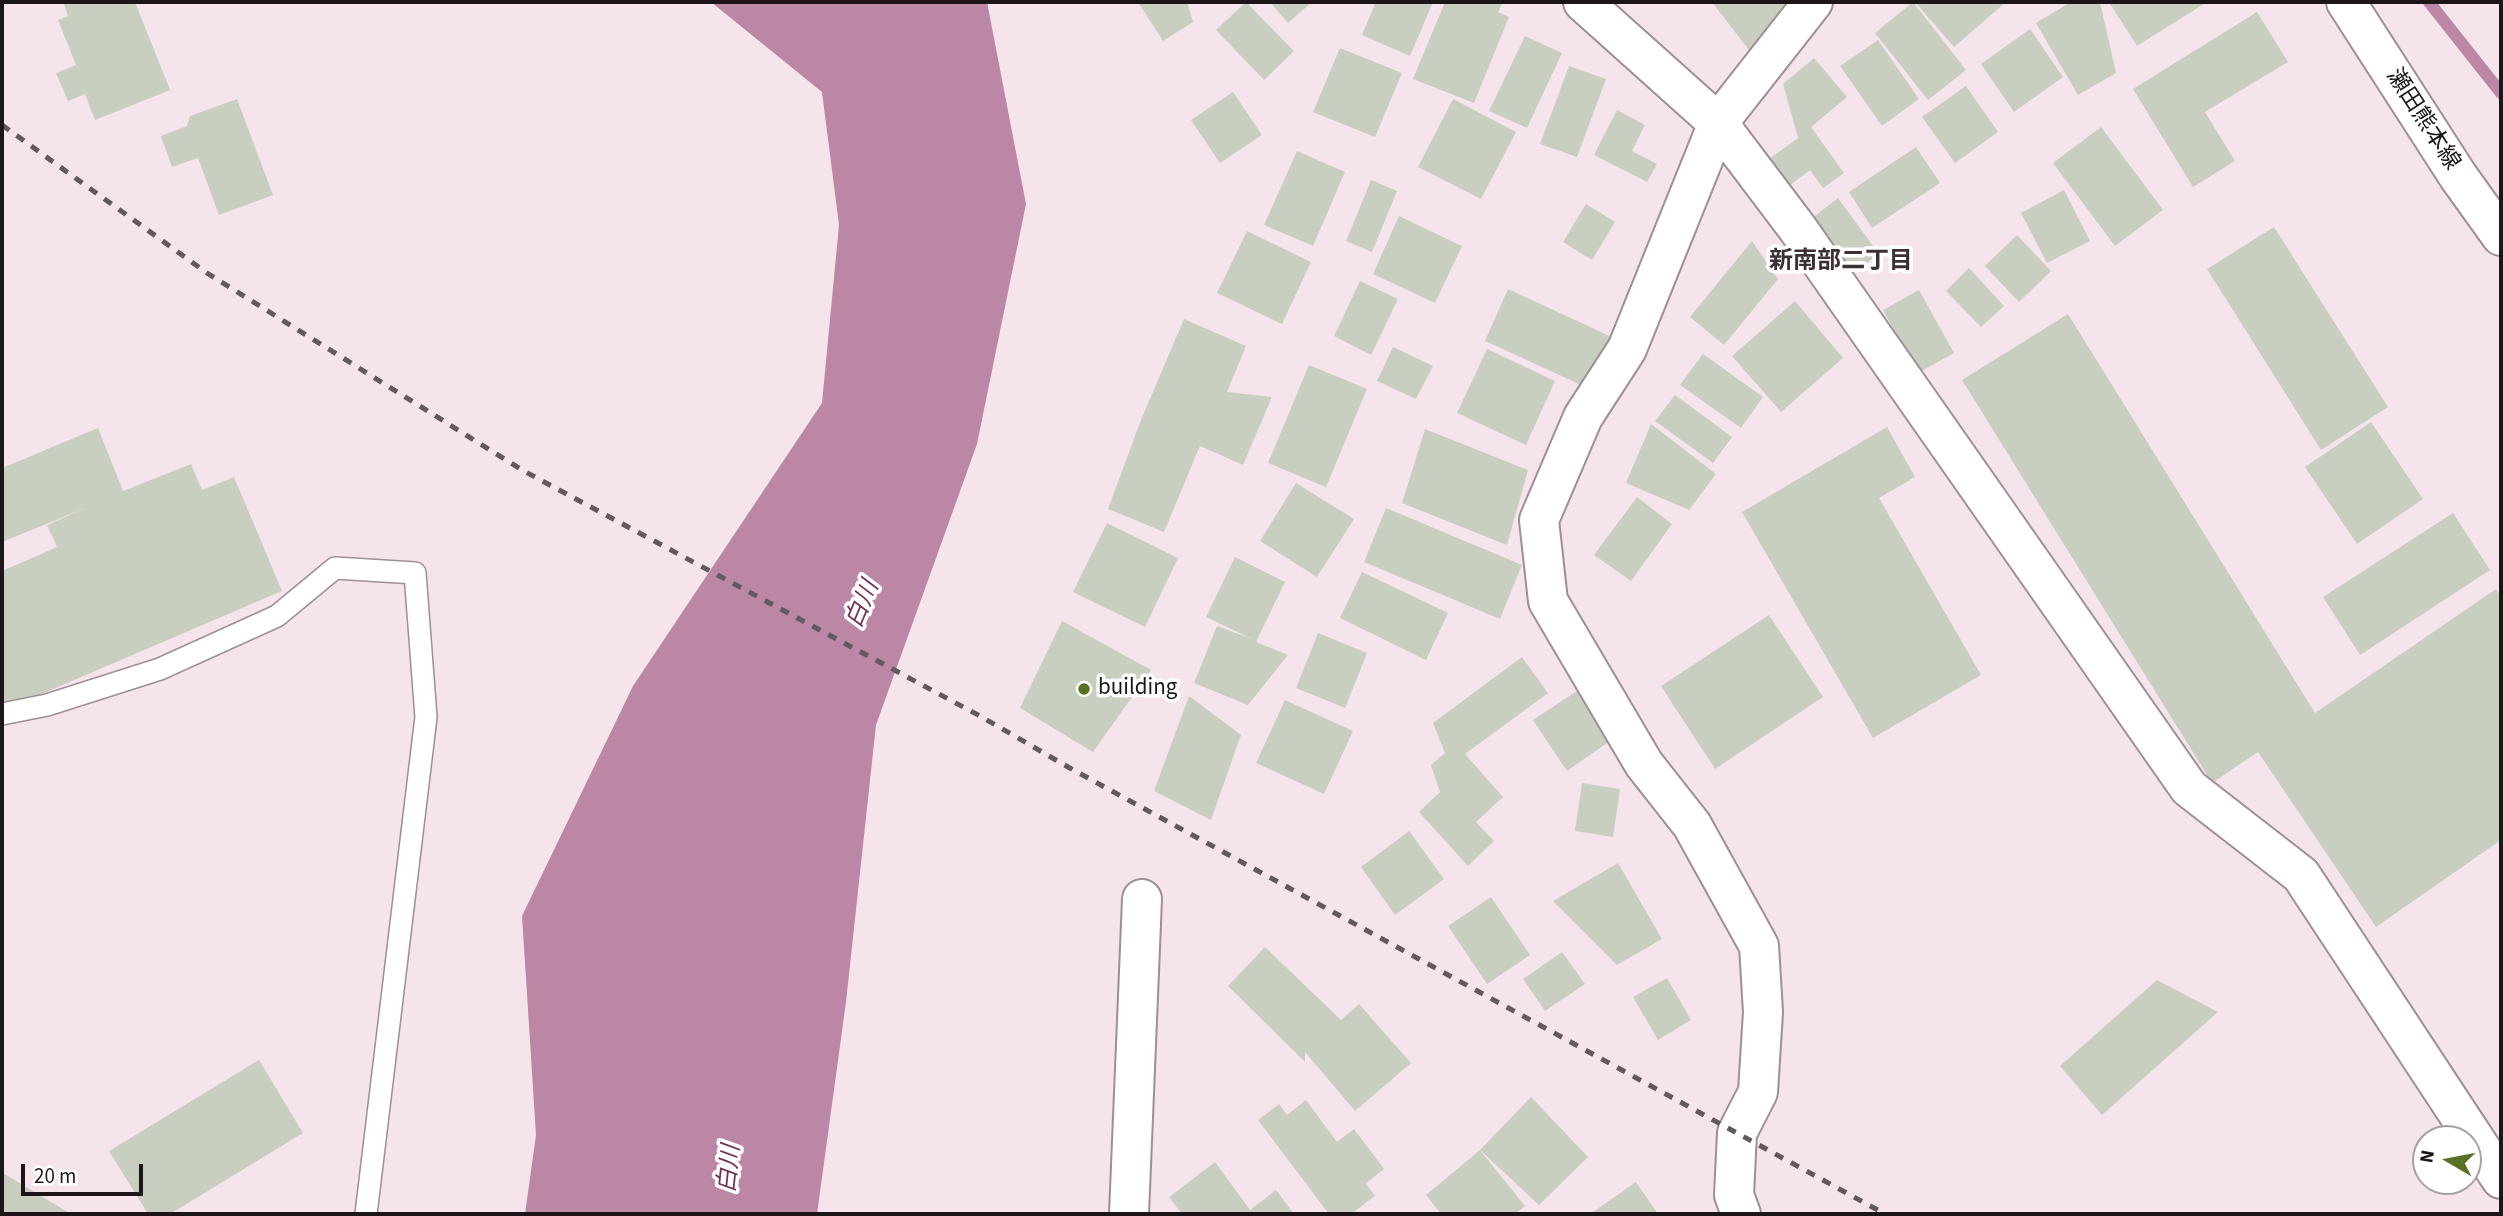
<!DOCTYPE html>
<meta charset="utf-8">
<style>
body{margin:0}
#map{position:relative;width:2503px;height:1216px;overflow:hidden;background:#f5e4ec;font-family:"Source Sans 3",sans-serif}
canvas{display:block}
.frame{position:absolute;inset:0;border:4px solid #1c1619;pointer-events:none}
.north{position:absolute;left:2412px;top:1125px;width:70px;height:70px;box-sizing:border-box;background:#fff;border:2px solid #a4a2a3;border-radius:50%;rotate:280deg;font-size:19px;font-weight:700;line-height:28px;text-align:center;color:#1c1619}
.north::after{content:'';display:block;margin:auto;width:24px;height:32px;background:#587225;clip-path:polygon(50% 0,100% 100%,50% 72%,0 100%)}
.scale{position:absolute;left:21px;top:1164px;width:122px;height:32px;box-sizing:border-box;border:4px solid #1c1619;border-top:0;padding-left:9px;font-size:21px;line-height:24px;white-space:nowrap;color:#1c1619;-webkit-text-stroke:5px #fff;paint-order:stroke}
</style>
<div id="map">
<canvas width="2503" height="1216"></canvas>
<div class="frame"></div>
<div class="north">N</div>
<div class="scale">20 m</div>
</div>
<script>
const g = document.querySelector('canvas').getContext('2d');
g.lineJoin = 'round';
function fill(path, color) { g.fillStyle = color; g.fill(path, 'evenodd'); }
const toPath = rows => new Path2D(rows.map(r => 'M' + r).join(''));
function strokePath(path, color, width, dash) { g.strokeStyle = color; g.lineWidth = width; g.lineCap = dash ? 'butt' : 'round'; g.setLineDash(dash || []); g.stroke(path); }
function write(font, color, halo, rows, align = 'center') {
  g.font = font + ' "Source Sans 3","Noto Sans JP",sans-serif'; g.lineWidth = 7; g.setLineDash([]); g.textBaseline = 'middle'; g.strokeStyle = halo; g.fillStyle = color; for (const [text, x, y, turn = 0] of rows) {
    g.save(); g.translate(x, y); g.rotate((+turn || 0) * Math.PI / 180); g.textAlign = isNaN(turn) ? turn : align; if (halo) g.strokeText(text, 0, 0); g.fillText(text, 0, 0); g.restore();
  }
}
const water = toPath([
 [711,2,987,2,1026,204,977,444,876,725,846,1002,817,1214,525,1214,536,1135,522,916,633,686,822,403,839,225,822,92]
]);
const stream = toPath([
 [2429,2,2501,93]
]);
const building = toPath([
 [63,2,135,2,170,90,95,120,85,94,68,101,56,73,76,65,58,20,68,16],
 [1138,2,1187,2,1193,22,1163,41],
 [1246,2,1294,51,1264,80,1216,30],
 [1270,2,1312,2,1288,23],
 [1376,2,1433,2,1410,56,1362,35],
 [1445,2,1503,2,1498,12,1509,17,1474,103,1413,79],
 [1712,2,1791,2,1755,58],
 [1913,2,1966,70,1928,100,1875,33],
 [1915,2,2006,2,1954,47],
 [2071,2,2100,2,2116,73,2078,95,2036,23],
 [2109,2,2207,2,2137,46],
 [2257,12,2288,62,2205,112,2235,161,2193,187,2133,89],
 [2030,29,2063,77,2014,112,1981,64],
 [1525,36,1562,53,1527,128,1489,111],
 [1878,40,1919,99,1882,126,1840,66],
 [1340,48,1402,73,1375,137,1313,112],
 [1814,58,1847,97,1811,127,1844,173,1823,188,1810,170,1778,194,1758,167,1798,138,1783,84],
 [1569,66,1606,79,1577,157,1540,144],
 [1966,86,1998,132,1955,163,1922,117],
 [1233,92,1262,135,1220,163,1191,120],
 [237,99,273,195,219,215,198,158,172,167,161,136,187,126,190,116],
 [1453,99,1516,132,1481,199,1418,167],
 [1617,110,1645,125,1632,151,1657,164,1647,182,1594,155],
 [2101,127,2163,210,2115,246,2053,163],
 [1916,147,1940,183,1872,228,1849,192],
 [1297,151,1345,172,1313,246,1264,225],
 [1371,180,1397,191,1372,252,1346,241],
 [2064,190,2090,241,2047,263,2021,213],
 [1838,198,1879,254,1839,284,1798,229],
 [1586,204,1615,222,1592,260,1563,242],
 [1399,216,1462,246,1435,303,1373,274],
 [2274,227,2388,407,2321,450,2207,269],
 [1247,231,1311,262,1282,324,1217,293],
 [2017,235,2051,271,2019,302,1985,266],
 [1752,241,1778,279,1724,345,1690,317],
 [1969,268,2004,306,1981,327,1946,291],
 [1360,281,1398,299,1371,355,1334,336],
 [1508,289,1614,338,1590,389,1485,341],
 [1919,290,1954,353,1918,373,1883,310],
 [1795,301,1843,358,1781,412,1732,356],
 [2068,314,2315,713,2496,589,2501,597,2501,840,2376,927,2258,752,2212,783,1962,380],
 [1184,319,1246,346,1227,392,1272,397,1243,465,1200,446,1164,532,1108,509,1141,420],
 [1393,347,1433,366,1416,399,1377,381],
 [1487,349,1555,381,1526,445,1457,413],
 [1703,354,1763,397,1741,428,1680,385],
 [1309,365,1367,389,1326,487,1268,463],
 [1675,395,1732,437,1713,463,1655,421],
 [2371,422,2423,499,2357,544,2305,467],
 [1651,424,1716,474,1689,510,1626,483],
 [1887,427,1915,477,1879,498,1981,675,1873,738,1742,512],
 [98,428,123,491,191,464,202,490,234,477,282,591,2,711,2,571,57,547,47,525,88,507,2,542,2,468],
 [1425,429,1528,470,1507,545,1402,503],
 [1296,483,1354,519,1317,577,1260,541],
 [1637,497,1672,524,1631,581,1594,555],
 [1386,508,1522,565,1500,619,1364,562],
 [2453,513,2490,570,2360,655,2323,597],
 [1107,523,1178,558,1145,627,1073,592],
 [1235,557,1285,582,1256,642,1288,655,1248,705,1194,683,1217,626,1252,639,1206,617],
 [1362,572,1448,613,1426,660,1340,618],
 [1769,615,1823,697,1715,769,1661,686],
 [1062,621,1151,670,1093,752,1020,708],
 [1318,633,1367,653,1345,708,1296,688],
 [1522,657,1548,693,1465,754,1503,797,1476,822,1494,841,1468,866,1419,812,1440,792,1431,765,1445,753,1433,723],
 [1577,691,1610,741,1567,771,1533,720],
 [1189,696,1241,735,1211,820,1154,791],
 [1285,700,1353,731,1324,794,1256,763],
 [1582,783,1620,789,1613,837,1575,831],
 [1409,831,1444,879,1395,915,1361,867],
 [1618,863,1662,939,1617,965,1553,901],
 [1491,897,1530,955,1487,984,1448,926],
 [1265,947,1341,1020,1359,1004,1411,1063,1355,1111,1305,1052,1305,1062,1228,986],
 [1562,952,1585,984,1545,1011,1523,979],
 [1667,978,1691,1020,1658,1040,1633,997],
 [2157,980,2218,1012,2102,1115,2060,1066],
 [259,1060,303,1133,170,1214,148,1214,109,1151],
 [1531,1097,1588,1157,1539,1205,1480,1150],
 [1306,1100,1337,1142,1354,1129,1384,1169,1366,1183,1375,1196,1351,1214,1329,1214,1258,1120,1279,1104,1287,1115],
 [1480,1150,1525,1206,1515,1214,1441,1214,1426,1195],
 [1215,1162,1250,1210,1276,1190,1294,1214,1182,1214,1169,1197],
 [3,1173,71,1214,2,1214],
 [1636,1182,1658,1214,1590,1214]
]);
const lane = toPath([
 [2,714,47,705,160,669,277,616,335,568,415,573,426,717,366,1214]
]);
const street = toPath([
 [1583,2,1718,123,1798,229,2189,788,2301,875,2501,1179],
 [1129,1214,1142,899],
 [1741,1214,1734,1195,1737,1133,1758,1092,1763,1012,1759,946,1692,825,1644,764,1548,601,1539,520,1583,417,1627,349,1718,123,1813,2]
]);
const secondary = toPath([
 [2346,2,2458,176,2501,236]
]);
const rail = toPath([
 [2,125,207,273,522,470,980,716,1068,767,1885,1214]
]);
const markers = [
 [1084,689,7,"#587225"]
];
const streetNames = [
 ["瀬田熊本線",2422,120,57]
];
const poiNames = [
 ["building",1098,689]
];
const neighbourhoodNames = [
 ["新南部二丁目",1841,263]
];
const waterNames = [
 ["白川",864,605,-67],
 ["白川",731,1169,-84]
];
fill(water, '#bc87a4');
strokePath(stream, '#bc87a4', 12);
fill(building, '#c9cfc0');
strokePath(lane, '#9e8e96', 24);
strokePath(street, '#9e8e96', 42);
strokePath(secondary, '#9e8e96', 42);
strokePath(lane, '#fff', 21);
strokePath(street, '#fff', 38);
strokePath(secondary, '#fff', 38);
strokePath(rail, '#62595e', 5, [9, 9]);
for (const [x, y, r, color] of markers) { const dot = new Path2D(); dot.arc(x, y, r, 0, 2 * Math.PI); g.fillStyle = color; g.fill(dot); strokePath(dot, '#fff', 2.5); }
write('23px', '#1c1619', '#fff', streetNames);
write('23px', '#1c1619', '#fff', poiNames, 'left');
write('bold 24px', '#3c2f36', '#fff', neighbourhoodNames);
write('italic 24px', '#723159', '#fff', waterNames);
</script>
